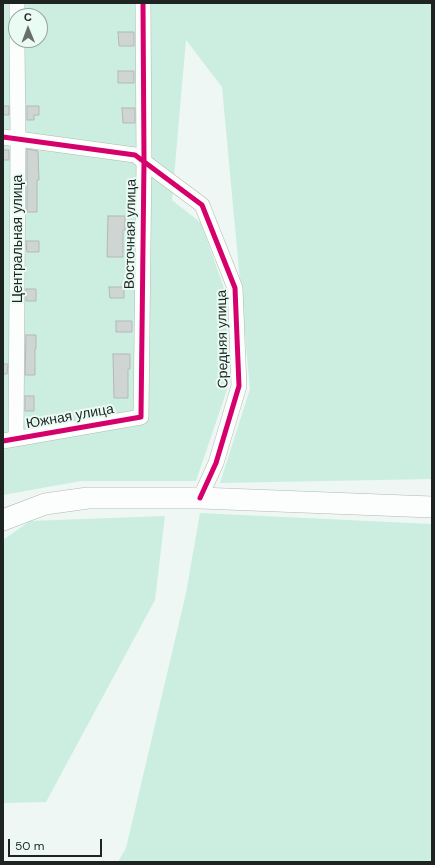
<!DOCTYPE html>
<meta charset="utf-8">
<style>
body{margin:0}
#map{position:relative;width:435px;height:865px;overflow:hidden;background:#eef7f3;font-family:"DM Sans",sans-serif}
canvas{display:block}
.frame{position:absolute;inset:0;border:4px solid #1e2422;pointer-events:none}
.north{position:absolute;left:8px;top:8px;width:40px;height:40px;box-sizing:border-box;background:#eafbf4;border:1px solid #98a5a0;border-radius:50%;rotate:359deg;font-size:11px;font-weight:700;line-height:16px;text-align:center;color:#1e2422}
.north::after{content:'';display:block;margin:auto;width:14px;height:18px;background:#676e6b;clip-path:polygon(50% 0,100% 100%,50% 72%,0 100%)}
.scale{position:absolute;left:8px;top:839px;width:94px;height:18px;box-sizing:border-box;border:2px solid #1e2422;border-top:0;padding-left:5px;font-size:12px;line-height:14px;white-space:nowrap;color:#1e2422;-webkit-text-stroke:3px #eafbf4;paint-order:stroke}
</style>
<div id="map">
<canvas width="435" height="865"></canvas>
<div class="frame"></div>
<div class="north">С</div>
<div class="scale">50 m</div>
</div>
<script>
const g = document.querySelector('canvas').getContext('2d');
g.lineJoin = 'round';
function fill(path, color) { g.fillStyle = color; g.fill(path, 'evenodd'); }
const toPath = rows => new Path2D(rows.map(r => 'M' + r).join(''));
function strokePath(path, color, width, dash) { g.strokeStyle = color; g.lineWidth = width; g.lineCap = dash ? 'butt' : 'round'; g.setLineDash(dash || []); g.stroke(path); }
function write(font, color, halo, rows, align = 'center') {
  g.font = font + ' "DM Sans",sans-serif'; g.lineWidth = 4; g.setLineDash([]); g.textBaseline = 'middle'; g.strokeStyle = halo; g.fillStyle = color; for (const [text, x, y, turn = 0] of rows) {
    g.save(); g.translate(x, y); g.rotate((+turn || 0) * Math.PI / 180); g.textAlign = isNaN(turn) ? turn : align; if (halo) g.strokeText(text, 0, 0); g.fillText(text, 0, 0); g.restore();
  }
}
const green = toPath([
 [3,3,432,3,432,479,220,483,250,389,222,87,186,40,172,200,201,223,226,294,228,387,196,481,81,481,3,495],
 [16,16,40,16,40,40,16,40],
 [200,513,432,524,432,862,118,862,126,848,186,593],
 [165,516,155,600,46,802,3,803,3,540,30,521]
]);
const building = toPath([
 [118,32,134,32,134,46,119,46,118,32],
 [118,71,134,71,134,83,118,83,118,71],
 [3,106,9,106,9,115,3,115,3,106],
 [27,106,39,106,39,115,34,115,34,120,27,120,27,106],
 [122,108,135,108,135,123,123,123,122,108],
 [27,149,38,151,39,180,37,180,37,212,27,212,27,149],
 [3,150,9,150,9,160,3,160,3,150],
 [108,216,125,216,125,230,123,230,123,257,107,257,108,216],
 [26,241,39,241,39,252,27,252,26,241],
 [109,287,124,287,124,298,110,298,109,287],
 [26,289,36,289,36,301,26,301,26,289],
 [116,321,132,321,132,332,116,332,116,321],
 [26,335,36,335,36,349,35,349,35,375,25,375,26,335],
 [113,354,130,354,130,369,128,369,128,398,114,398,113,354],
 [3,364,8,364,7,374,3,374,3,364],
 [25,396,34,396,34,411,25,411,25,396]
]);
const street = toPath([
 [17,3,17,16],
 [3,137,135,155,202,205,235,288,239,386,216,463,200,498],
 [16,439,18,139,17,40],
 [3,441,141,417,144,161,143,3]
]);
const secondary = toPath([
 [3,520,45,504,88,498,200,498,432,507]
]);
const cycleway = toPath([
 [3,137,135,155,202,205,235,288,239,386,216,463,200,498],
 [3,441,141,417,144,161,143,3]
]);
const streetNames = [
 ["Восточная улица",131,234,-89],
 ["Центральная улица",18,239,-90],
 ["Средняя улица",223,339,-91],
 ["Южная улица",70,417,-10]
];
fill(green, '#cceee1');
fill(building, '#ced5d3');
strokePath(building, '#b3b9b6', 1);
strokePath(street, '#b2b8b5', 16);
strokePath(secondary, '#b2b8b5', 22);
strokePath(street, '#fcfefd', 15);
strokePath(secondary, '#fcfefd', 21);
strokePath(cycleway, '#d6006c', 5);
write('14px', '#1e2422', '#eafbf4', streetNames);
</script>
